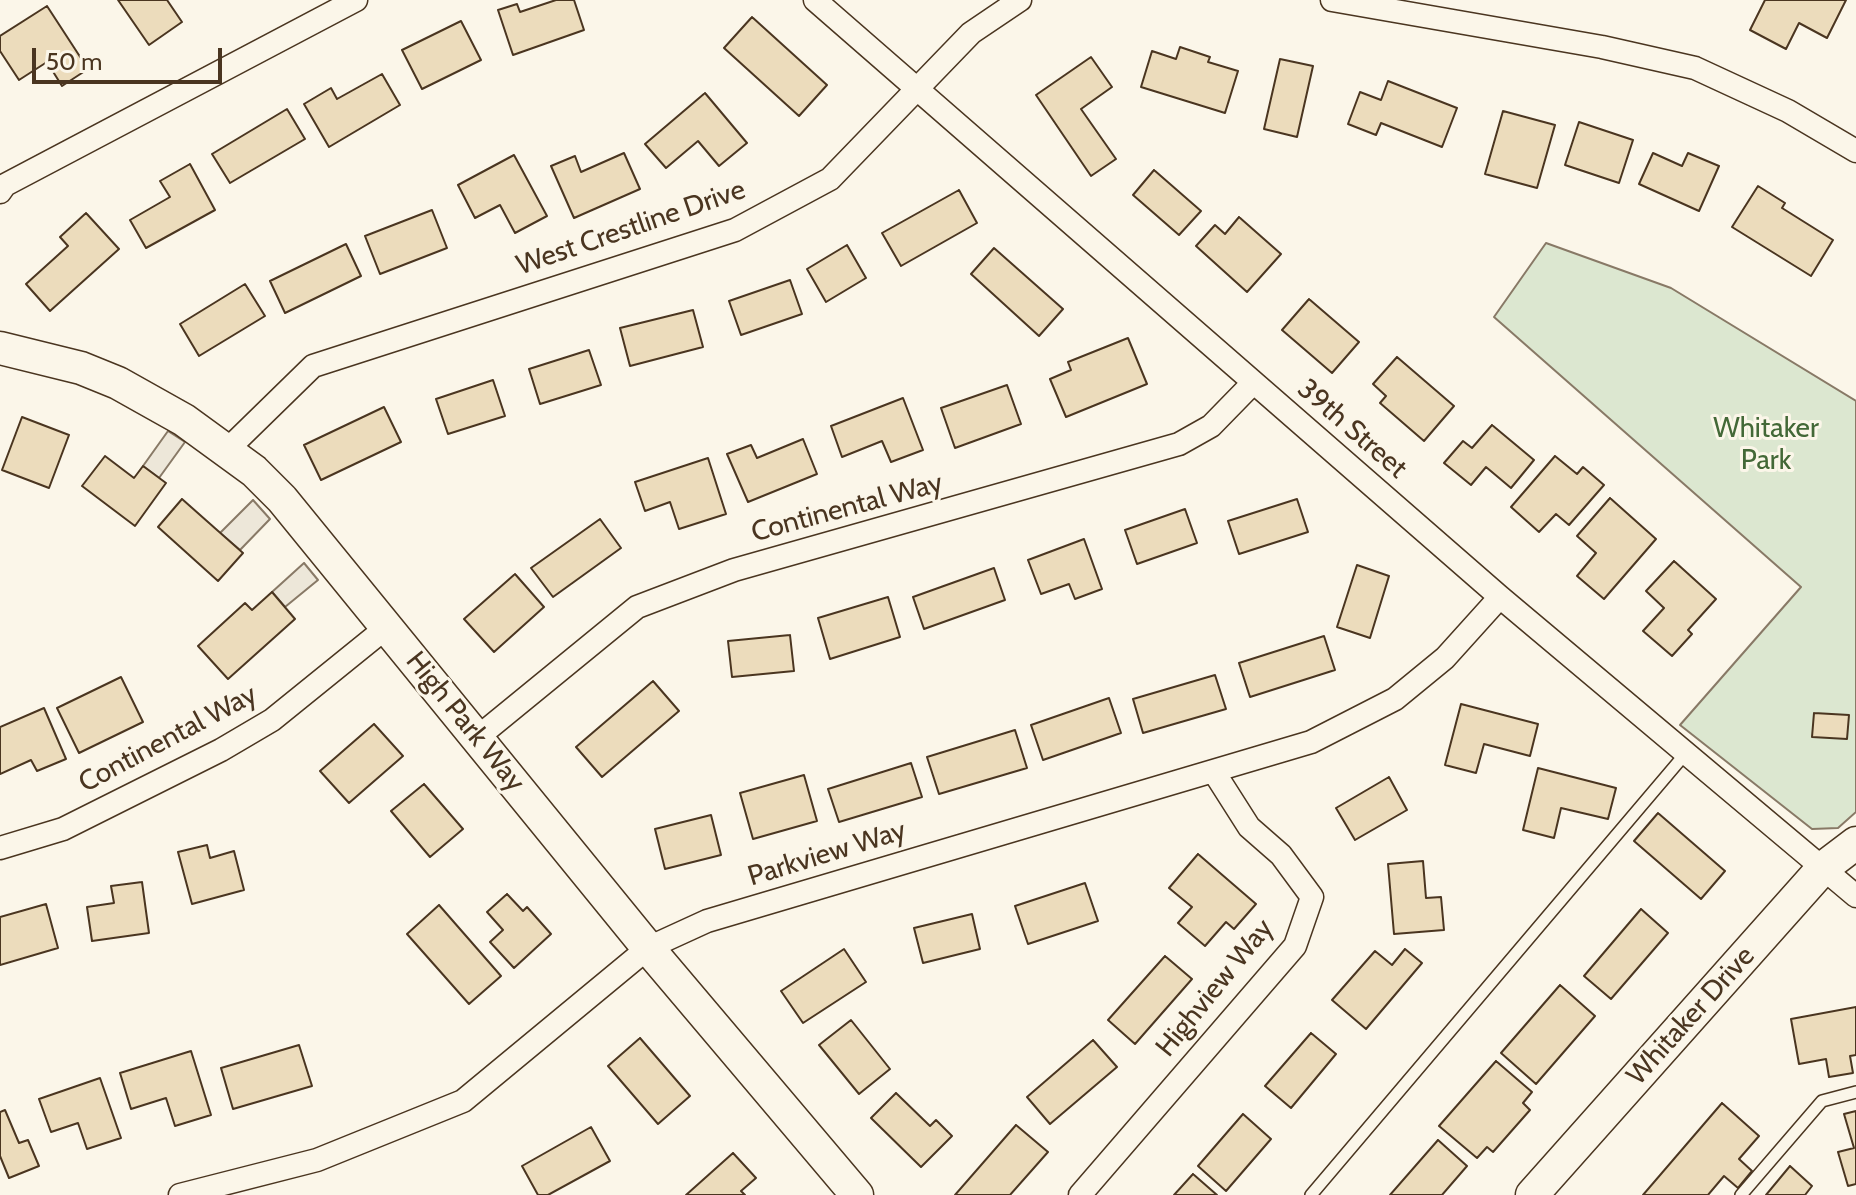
<!DOCTYPE html>
<style>
body{margin:0}
#map{position:relative;width:1856px;height:1195px;overflow:hidden;background:#fbf6e9;font-family:Cabin,sans-serif}
canvas{display:block}
.scale{position:absolute;left:32px;top:48px;width:190px;height:36px;box-sizing:border-box;border:4px solid #4a3520;border-top:0;padding-left:10px;font-size:24px;line-height:28px;white-space:nowrap;color:#4a3520;-webkit-text-stroke:6px #fbf6e9;paint-order:stroke}
</style>
<div id="map">
<canvas width="1856" height="1195"></canvas>
<div class="scale">50 m</div>
</div>
<script>
const g = document.querySelector('canvas').getContext('2d');
g.lineJoin = 'round';
function fill(path, color) { g.fillStyle = color; g.fill(path, 'evenodd'); }
const toPath = rows => new Path2D(rows.map(r => 'M' + r).join(''));
function strokePath(path, color, width, dash) { g.strokeStyle = color; g.lineWidth = width; g.lineCap = dash ? 'butt' : 'round'; g.setLineDash(dash || []); g.stroke(path); }
function write(font, color, halo, rows, align = 'center') {
  g.font = font + ' Cabin,sans-serif'; g.lineWidth = 6; g.setLineDash([]); g.textBaseline = 'middle'; g.strokeStyle = halo; g.fillStyle = color; for (const [text, x, y, turn = 0] of rows) {
    g.save(); g.translate(x, y); g.rotate((+turn || 0) * Math.PI / 180); g.textAlign = isNaN(turn) ? turn : align; if (halo) g.strokeText(text, 0, 0); g.fillText(text, 0, 0); g.restore();
  }
}
const green = toPath([
 [1546,243,1671,288,1856,401,1856,812,1838,828,1812,829,1680,725,1801,587,1494,317,1546,243]
]);
const parking = toPath([
 [168,431,185,442,159,478,143,466,168,431],
 [253,500,270,519,240,550,220,533,253,500],
 [304,563,318,580,285,607,272,592,304,563]
]);
const building = toPath([
 [118,0,167,0,182,22,149,45,118,0],
 [556,0,574,0,584,30,513,55,498,10,517,4,520,12,556,0],
 [1765,0,1846,0,1827,38,1799,23,1786,49,1750,30,1765,0],
 [47,6,88,69,62,86,47,62,19,80,0,51,0,36,47,6],
 [752,17,827,85,799,116,724,48,752,17],
 [461,21,481,60,422,89,402,50,461,21],
 [1180,47,1210,57,1208,62,1238,71,1225,113,1141,87,1152,51,1176,59,1180,47],
 [1091,57,1112,87,1081,109,1116,159,1091,176,1036,95,1091,57],
 [1280,59,1313,66,1297,137,1264,129,1280,59],
 [382,74,400,105,329,147,304,104,331,88,337,99,382,74],
 [1388,81,1457,108,1442,147,1381,123,1376,135,1348,124,1360,92,1381,100,1388,81],
 [705,93,747,143,719,166,698,141,666,168,645,144,705,93],
 [287,109,305,139,230,183,212,154,287,109],
 [1503,111,1555,125,1537,188,1485,174,1503,111],
 [1579,122,1633,140,1619,183,1565,165,1579,122],
 [624,153,640,189,574,218,551,166,575,156,581,172,624,153],
 [1653,153,1682,166,1688,153,1719,166,1699,211,1639,184,1653,153],
 [514,155,547,216,515,233,500,205,475,218,458,185,514,155],
 [190,164,215,210,146,248,130,220,170,197,160,181,190,164],
 [1154,170,1201,211,1179,235,1133,195,1154,170],
 [1758,186,1785,203,1782,208,1833,240,1811,276,1732,227,1758,186],
 [959,190,977,223,901,266,882,233,959,190],
 [432,210,447,248,380,274,365,236,432,210],
 [86,213,119,249,50,311,26,284,68,246,60,237,86,213],
 [1239,217,1281,254,1247,292,1196,246,1215,225,1225,234,1239,217],
 [346,244,361,276,285,313,270,281,346,244],
 [847,245,866,278,826,302,807,269,847,245],
 [994,248,1063,309,1039,336,971,274,994,248],
 [790,280,802,314,741,335,729,301,790,280],
 [245,284,265,316,199,356,180,324,245,284],
 [1309,299,1359,342,1332,373,1282,330,1309,299],
 [693,310,703,347,630,366,620,328,693,310],
 [1128,338,1147,384,1066,417,1050,379,1071,370,1068,362,1128,338],
 [589,350,601,385,540,404,529,369,589,350],
 [1397,357,1454,406,1424,441,1380,403,1386,396,1373,384,1397,357],
 [493,380,505,416,448,434,436,399,493,380],
 [1007,385,1021,424,955,448,941,408,1007,385],
 [903,398,923,450,891,462,882,441,842,457,831,426,903,398],
 [384,407,401,442,321,480,304,445,384,407],
 [22,417,69,435,49,488,2,470,22,417],
 [1492,425,1534,460,1511,488,1486,467,1471,485,1444,463,1463,441,1472,448,1492,425],
 [803,439,817,474,748,502,727,454,751,445,757,458,803,439],
 [105,456,134,478,143,466,166,483,135,526,82,486,105,456],
 [1555,456,1577,474,1583,467,1604,485,1569,525,1556,514,1539,532,1511,507,1555,456],
 [708,458,726,514,679,529,670,502,645,511,635,482,708,458],
 [1610,498,1656,539,1604,599,1577,576,1596,553,1577,536,1610,498],
 [182,499,243,553,218,581,158,527,182,499],
 [1297,499,1308,532,1239,554,1228,521,1297,499],
 [1185,509,1197,543,1137,564,1125,530,1185,509],
 [600,519,621,548,553,597,531,568,600,519],
 [1084,539,1102,589,1075,599,1069,584,1041,594,1028,560,1084,539],
 [1674,561,1716,599,1688,630,1692,634,1672,656,1643,631,1664,608,1646,591,1674,561],
 [1357,565,1389,576,1370,638,1337,627,1357,565],
 [994,568,1005,600,924,629,913,597,994,568],
 [515,574,544,607,494,652,464,619,515,574],
 [272,592,295,619,228,679,198,646,245,603,252,610,272,592],
 [888,597,900,637,830,659,818,618,888,597],
 [790,635,794,671,732,677,728,641,790,635],
 [1324,636,1335,670,1250,697,1239,663,1324,636],
 [1215,675,1226,709,1143,733,1133,699,1215,675],
 [121,677,143,722,79,753,57,708,121,677],
 [653,681,679,711,602,777,576,747,653,681],
 [1109,698,1121,733,1043,760,1031,725,1109,698],
 [1461,704,1538,724,1530,756,1484,744,1476,773,1445,765,1461,704],
 [44,708,66,759,37,771,31,760,0,774,0,727,44,708],
 [1814,713,1849,715,1847,739,1812,737,1814,713],
 [374,724,403,756,349,803,320,771,374,724],
 [1015,730,1027,768,939,794,927,757,1015,730],
 [911,763,922,797,839,822,828,789,911,763],
 [1538,768,1616,788,1608,819,1561,808,1554,838,1523,830,1538,768],
 [804,775,817,821,753,839,740,793,804,775],
 [1389,777,1407,810,1355,840,1336,808,1389,777],
 [424,784,463,829,430,857,391,811,424,784],
 [1658,813,1725,871,1701,899,1634,841,1658,813],
 [711,815,721,855,665,869,655,829,711,815],
 [207,845,210,858,234,851,244,890,192,904,178,852,207,845],
 [1198,854,1256,904,1234,929,1226,922,1205,946,1178,923,1192,907,1169,888,1198,854],
 [1423,861,1426,898,1441,897,1444,930,1394,934,1388,864,1423,861],
 [142,882,149,933,92,941,87,907,114,903,111,886,142,882],
 [1085,883,1098,921,1028,944,1015,906,1085,883],
 [507,894,523,911,527,907,551,934,514,968,490,942,503,930,487,912,507,894],
 [46,904,58,948,0,965,0,917,46,904],
 [439,905,501,976,469,1004,407,934,439,905],
 [1641,909,1668,933,1611,999,1584,976,1641,909],
 [972,914,980,949,923,963,914,928,972,914],
 [844,949,866,982,803,1023,781,991,844,949],
 [1405,949,1422,963,1366,1029,1332,1000,1375,951,1392,965,1405,949],
 [1165,956,1192,979,1135,1044,1108,1020,1165,956],
 [1560,985,1595,1016,1536,1084,1501,1053,1560,985],
 [1856,1007,1856,1055,1850,1056,1853,1073,1829,1077,1826,1059,1799,1064,1791,1019,1856,1007],
 [851,1020,890,1069,859,1094,819,1045,851,1020],
 [1311,1033,1336,1054,1291,1108,1265,1086,1311,1033],
 [640,1038,690,1096,658,1124,608,1066,640,1038],
 [1093,1040,1117,1067,1050,1124,1027,1097,1093,1040],
 [299,1045,312,1086,233,1109,221,1068,299,1045],
 [191,1051,211,1115,175,1126,166,1098,131,1109,120,1073,191,1051],
 [1496,1061,1532,1092,1523,1103,1530,1110,1493,1152,1487,1147,1477,1158,1439,1126,1496,1061],
 [100,1078,121,1138,87,1149,78,1123,51,1132,39,1099,100,1078],
 [896,1093,930,1126,936,1120,952,1136,921,1167,871,1118,896,1093],
 [1722,1103,1759,1136,1739,1159,1752,1171,1738,1188,1724,1176,1708,1195,1643,1195,1722,1103],
 [5,1110,19,1143,28,1140,39,1166,9,1178,0,1156,0,1112,5,1110],
 [1856,1111,1856,1184,1848,1186,1838,1152,1854,1148,1844,1114,1856,1111],
 [1243,1114,1271,1139,1226,1191,1198,1166,1243,1114],
 [1016,1125,1048,1152,1010,1195,955,1195,1016,1125],
 [591,1127,610,1161,548,1195,538,1195,522,1166,591,1127],
 [1438,1140,1467,1166,1442,1195,1390,1195,1438,1140],
 [733,1153,756,1178,741,1191,745,1195,686,1195,733,1153],
 [1790,1166,1812,1186,1805,1195,1766,1195,1790,1166],
 [1193,1174,1217,1195,1174,1195,1193,1174]
]);
const lane = toPath([
 [1311,1195,1686,753],
 [1741,1195,1822,1101,1856,1092]
]);
const street = toPath([
 [815,0,1500,597,1856,896],
 [1332,0,1602,47,1695,68,1788,111,1856,151],
 [0,192,5,185,356,0],
 [227,450,313,366,735,230,830,179,971,33,1020,0],
 [478,737,637,607,734,570,1179,444,1211,426,1253,383],
 [0,848,63,829,221,750,272,720,387,627],
 [180,1195,317,1160,463,1101,648,948,707,921,1311,742,1395,699,1445,658,1500,597],
 [1080,1195,1295,946,1312,897,1281,855,1249,827,1214,772]
]);
const secondary = toPath([
 [0,348,81,368,118,383,184,420,254,471,282,499,648,948,857,1195],
 [1532,1195,1823,868,1856,843]
]);
const streetNames = [
 ["West Crestline Drive",631,228,-19],
 ["39th Street",1352,429,41],
 ["Continental Way",847,508,-15],
 ["High Park Way",465,722,51],
 ["Continental Way",168,739,-28],
 ["Parkview Way",827,854,-17],
 ["Highview Way",1215,988,-51],
 ["Whitaker Drive",1691,1016,-48]
];
const parkNames = [
 ["Whitaker",1766,429],
 ["Park",1766,461]
];
fill(green, '#dce7d0');
strokePath(green, '#887966', 2);
fill(parking, '#ede7d9');
strokePath(parking, '#887966', 2);
fill(building, '#ecdcbc');
strokePath(building, '#4a3520', 2);
strokePath(lane, '#4a3520', 14);
strokePath(street, '#4a3520', 25);
strokePath(secondary, '#4a3520', 35);
strokePath(lane, '#fbf6e9', 11);
strokePath(street, '#fbf6e9', 22);
strokePath(secondary, '#fbf6e9', 32);
write('28px', '#4a3520', '#fbf6e9', streetNames);
write('28px', '#436837', '#fbf6e9', parkNames);
</script>
